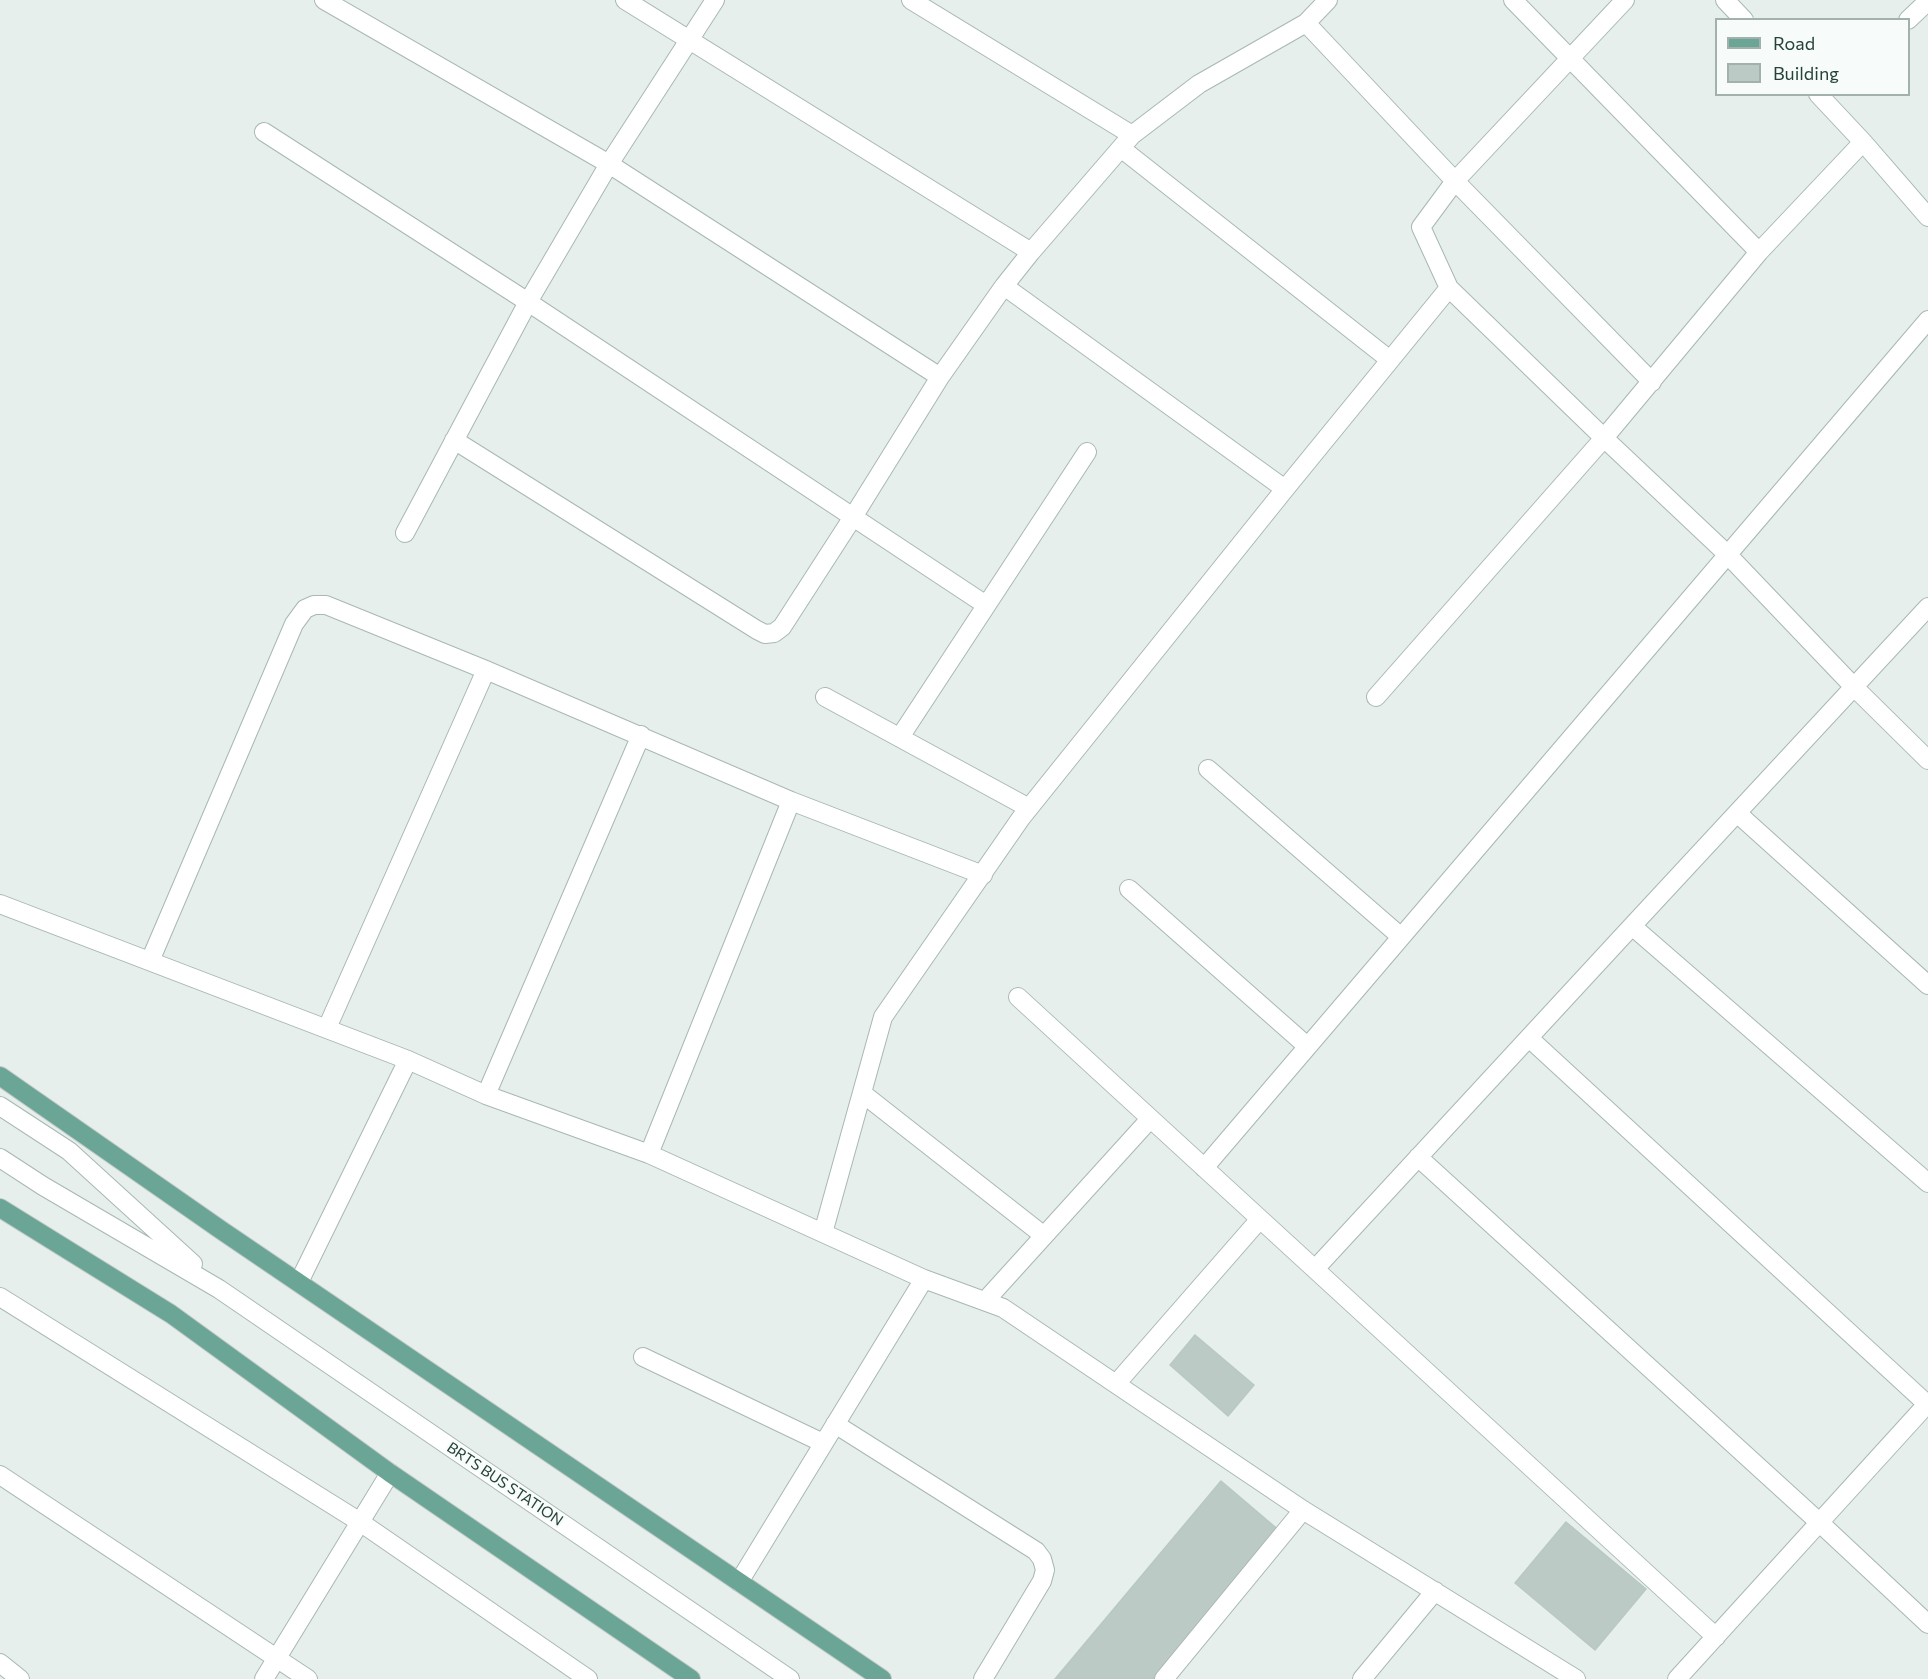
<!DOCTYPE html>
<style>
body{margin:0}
#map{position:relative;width:1928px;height:1679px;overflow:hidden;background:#e6efeb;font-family:Commissioner,sans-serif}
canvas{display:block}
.legend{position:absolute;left:1715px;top:18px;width:195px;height:78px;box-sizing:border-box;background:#f7fbf9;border:2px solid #a3b1ad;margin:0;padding:8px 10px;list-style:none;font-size:18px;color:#24423a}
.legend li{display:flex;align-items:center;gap:12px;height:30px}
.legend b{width:30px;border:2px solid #a3b1ad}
</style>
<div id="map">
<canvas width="1928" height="1679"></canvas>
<ul class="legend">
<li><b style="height:8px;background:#6aa596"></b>Road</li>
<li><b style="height:16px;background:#bbcac4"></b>Building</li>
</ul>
</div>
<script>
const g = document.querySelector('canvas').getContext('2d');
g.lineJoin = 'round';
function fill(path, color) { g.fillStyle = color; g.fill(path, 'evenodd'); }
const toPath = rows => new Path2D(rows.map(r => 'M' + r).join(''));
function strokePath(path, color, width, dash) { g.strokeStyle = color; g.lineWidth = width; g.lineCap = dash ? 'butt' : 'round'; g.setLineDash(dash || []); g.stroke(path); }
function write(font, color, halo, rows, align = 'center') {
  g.font = font + ' Commissioner,sans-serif'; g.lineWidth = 4.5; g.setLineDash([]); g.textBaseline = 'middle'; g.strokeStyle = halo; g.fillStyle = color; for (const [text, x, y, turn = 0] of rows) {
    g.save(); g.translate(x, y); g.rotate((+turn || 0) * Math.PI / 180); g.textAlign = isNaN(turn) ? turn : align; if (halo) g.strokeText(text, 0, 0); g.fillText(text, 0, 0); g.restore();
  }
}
const building = toPath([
 [1195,1335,1254,1385,1228,1416,1170,1365,1195,1335],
 [1221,1481,1281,1532,1158,1679,1055,1679,1221,1481],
 [1566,1522,1646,1589,1595,1650,1515,1583,1566,1522]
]);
const lane = toPath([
 [0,1106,69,1151,193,1264],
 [0,1158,43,1186,219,1289,790,1679]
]);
const street = toPath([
 [324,0,609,164,940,377,1004,286,1031,252,1132,135,1199,84,1306,23,1328,0],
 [625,0,1031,252],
 [911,0,1132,135],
 [1513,0,1759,252],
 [1725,0,1744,20],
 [1908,20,1928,1],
 [1306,23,1455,181,1652,382],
 [1818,94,1863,142,1928,217],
 [264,132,528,302,986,605],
 [1122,149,1390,360],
 [1004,286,1285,489],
 [1449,288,1604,438,1759,252,1863,142],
 [454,440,757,630,765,634,774,633,782,627,853,517,940,377],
 [405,533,528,302,609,164,715,0],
 [1928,607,1632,926,1928,1183],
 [825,697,1029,808],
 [1376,697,1604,438,1727,554,1854,687,1928,760],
 [900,737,1087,452],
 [1208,769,1400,936],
 [1737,813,1928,985],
 [1129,889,1307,1046],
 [0,904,408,1060,486,1095,649,1154,924,1279,1003,1308,1303,1510,1576,1679],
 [150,961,294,624,305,609,314,605,326,605,486,670,791,801,983,875],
 [1018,997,1716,1637],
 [327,1028,486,670],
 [1529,1038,1928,1405],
 [862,1093,1043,1235],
 [486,1095,641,735],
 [649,1154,791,801],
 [1418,1157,1820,1523,1928,1624],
 [1204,1168,1928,320],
 [823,1233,883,1017,1021,818,1285,489,1449,288,1421,227,1455,181,1625,0],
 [1315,1269,1632,926],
 [299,1282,408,1060],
 [0,1297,360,1522,588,1679],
 [985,1301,1150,1119],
 [643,1357,823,1443],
 [1116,1384,1260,1219],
 [835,1424,1036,1551,1042,1559,1045,1570,1042,1581,983,1679],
 [0,1475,308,1679],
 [739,1582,924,1279],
 [0,1663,20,1679],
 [264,1679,390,1473],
 [1164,1679,1303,1510],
 [1362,1679,1435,1591],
 [1677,1679,1928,1403]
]);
const primary = toPath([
 [0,1076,221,1230,882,1679],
 [0,1208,171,1314,390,1473,691,1679]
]);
const streetNames = [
 ["BRTS BUS STATION",505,1484,34]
];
fill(building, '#bbcac4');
strokePath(building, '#b8c9c2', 1.5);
strokePath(lane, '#a8b8b2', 20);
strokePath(street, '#a8b8b2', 20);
strokePath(primary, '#c2cac8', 20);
strokePath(lane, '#fff', 18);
strokePath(street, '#fff', 18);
strokePath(primary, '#6aa596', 18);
write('15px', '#24423a', '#f7fbf9', streetNames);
</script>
